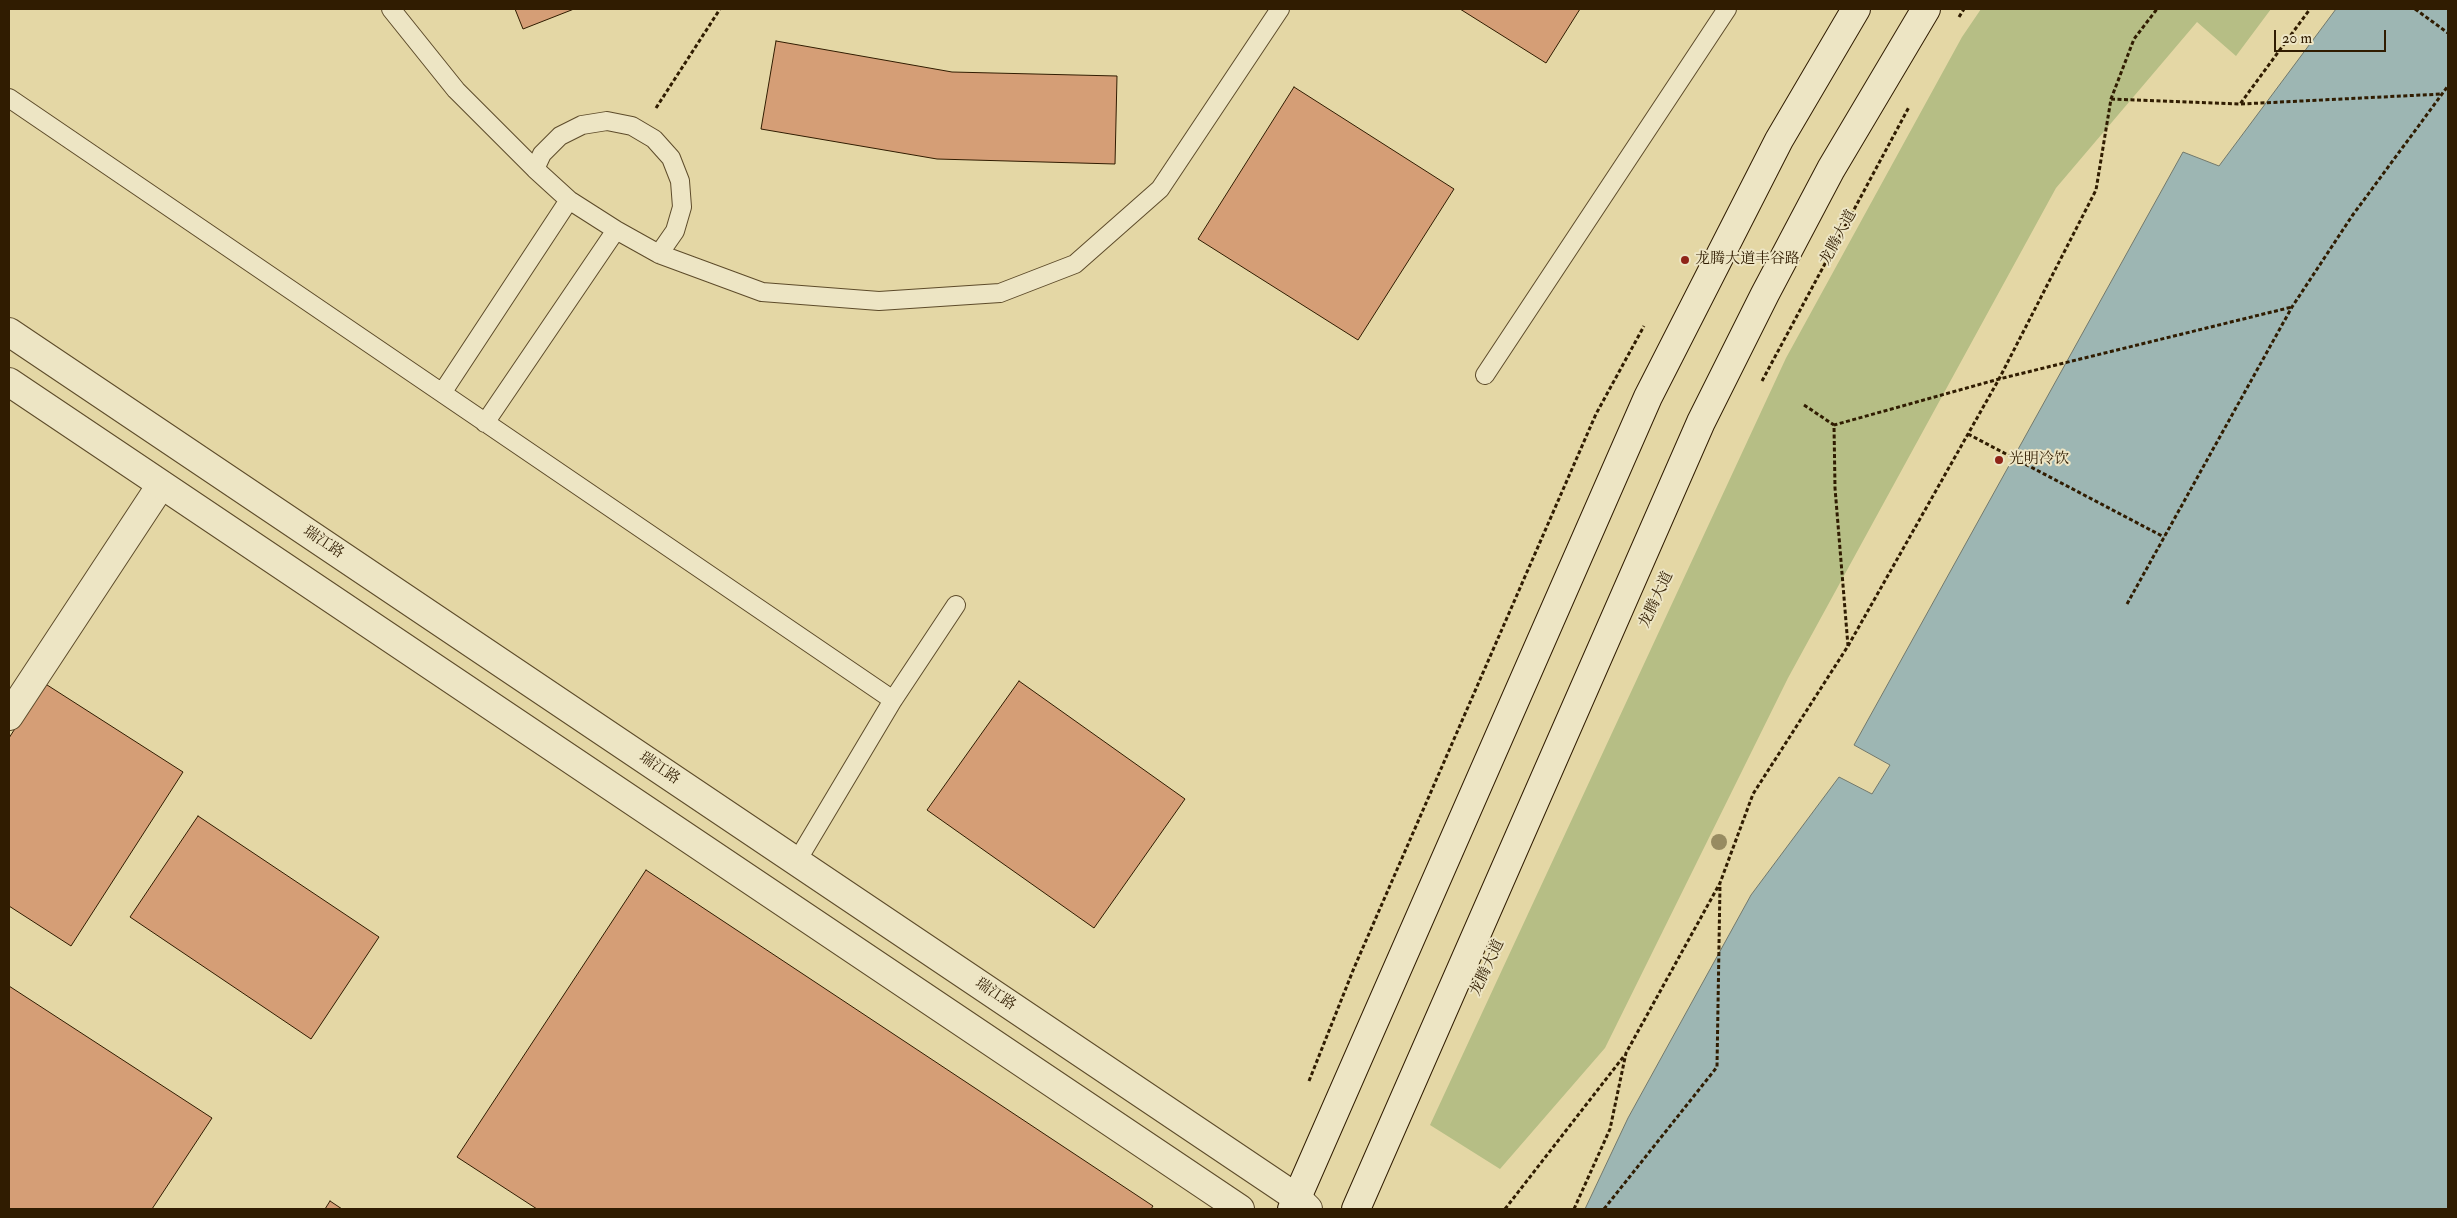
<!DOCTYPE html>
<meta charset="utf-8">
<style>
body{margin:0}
#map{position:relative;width:2457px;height:1218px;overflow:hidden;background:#e4d7a5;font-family:"IM FELL Double Pica",serif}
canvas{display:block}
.frame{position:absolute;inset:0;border:10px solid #301c01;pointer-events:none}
.scale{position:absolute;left:2274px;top:30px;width:112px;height:22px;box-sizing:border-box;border:2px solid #301c01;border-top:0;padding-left:6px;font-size:15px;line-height:18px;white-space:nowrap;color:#301c01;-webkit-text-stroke:4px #ede5c4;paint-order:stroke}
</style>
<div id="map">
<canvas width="2457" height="1218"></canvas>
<div class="frame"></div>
<div class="scale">20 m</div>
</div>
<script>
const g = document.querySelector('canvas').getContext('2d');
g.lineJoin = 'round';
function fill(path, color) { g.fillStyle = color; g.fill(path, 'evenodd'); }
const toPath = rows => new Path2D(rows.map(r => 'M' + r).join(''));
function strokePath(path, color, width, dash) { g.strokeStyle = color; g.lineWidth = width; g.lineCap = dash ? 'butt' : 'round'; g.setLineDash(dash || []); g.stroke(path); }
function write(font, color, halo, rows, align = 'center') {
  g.font = font + ' "IM FELL Double Pica","Noto Serif SC",serif'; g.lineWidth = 4; g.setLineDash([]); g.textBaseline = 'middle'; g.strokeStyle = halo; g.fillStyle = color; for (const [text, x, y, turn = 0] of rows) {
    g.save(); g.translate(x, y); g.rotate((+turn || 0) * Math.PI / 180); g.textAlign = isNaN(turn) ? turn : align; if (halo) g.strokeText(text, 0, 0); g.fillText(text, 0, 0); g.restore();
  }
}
const green = toPath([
 [1981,9,2271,9,2236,56,2197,22,2056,188,1788,678,1605,1048,1500,1169,1430,1125,1786,358,1962,37]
]);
const water = toPath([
 [2336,9,2448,9,2448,1209,1585,1209,1628,1118,1751,895,1839,777,1872,794,1890,765,1854,745,2183,152,2219,166,2336,9]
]);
const building = toPath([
 [515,9,574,9,523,29,515,9],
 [1460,9,1580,9,1546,63,1460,9],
 [776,41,952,72,1117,76,1115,164,937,159,761,129,776,41],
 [1294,87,1454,189,1358,340,1198,239,1294,87],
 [1019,681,1185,799,1094,928,927,810,1019,681],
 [44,683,183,772,71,946,9,906,9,738,44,683],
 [198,816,379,937,311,1039,130,917,198,816],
 [646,870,1153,1206,1151,1209,537,1209,457,1157,646,870],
 [9,986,212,1118,152,1209,9,1209,9,986],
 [330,1201,342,1209,325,1209,330,1201]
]);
const path = toPath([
 [2415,9,2448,33],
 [1959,17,1964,9],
 [2111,99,2240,104,2310,9],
 [2241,104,2442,94],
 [656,108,720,9],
 [1762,381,1909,107],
 [1804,405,1834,425],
 [1968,434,2164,537],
 [2127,604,2292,307,2352,216,2448,86],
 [1848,646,1835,488,1834,425,1999,379,2292,307],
 [1309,1081,1354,968,1596,414,1644,326],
 [1505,1209,1624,1056],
 [1574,1209,1610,1129,1626,1053,1720,883,1753,794,1848,646,1968,434,1999,379,2096,190,2111,99,2134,39,2157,9],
 [1604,1209,1717,1067,1720,884]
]);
const service = toPath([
 [391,9,456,90,535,169,569,200,616,230,659,254,762,292,879,301,1000,293,1075,264,1160,189,1280,9],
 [9,98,893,700],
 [535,169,542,154,560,136,582,125,607,121,632,126,654,139,671,158,680,181,682,207,675,231,659,254],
 [1485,375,1727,9],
 [442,393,569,200],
 [485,423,616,230],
 [797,861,893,700,956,605]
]);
const minor = toPath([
 [9,716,161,485]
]);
const tertiary = toPath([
 [9,332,1297,1198,1308,1209],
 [9,382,1240,1209]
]);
const secondary = toPath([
 [1292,1209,1648,397,1779,140,1856,9],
 [1356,1209,1701,422,1765,294,1831,169,1926,9]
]);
const trees = [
 [1719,842]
];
const markers = [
 [1685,260,5,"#8f2418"],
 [1999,460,5,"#8f2418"]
];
const streetNames = [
 ["龙腾大道",1839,238,-62],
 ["瑞江路",323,543,34],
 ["龙腾大道",1657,600,-65],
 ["瑞江路",659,769,34],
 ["龙腾大道",1488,968,-65],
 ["瑞江路",995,995,34]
];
const poiNames = [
 ["龙腾大道丰谷路",1695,260],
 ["光明冷饮",2009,460]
];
fill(green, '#b6be85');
fill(water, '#9db6b3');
strokePath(water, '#71786c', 1);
fill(building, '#d59e76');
strokePath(building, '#301c01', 1);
strokePath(service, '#5d4b2a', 20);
strokePath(minor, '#5d4b2a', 30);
strokePath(tertiary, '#5d4b2a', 30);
strokePath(secondary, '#301c01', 30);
strokePath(path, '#301c01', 3, [4, 2.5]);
strokePath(service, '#ede5c4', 18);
strokePath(minor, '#ede5c4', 28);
strokePath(tertiary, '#ede5c4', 28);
strokePath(secondary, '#ede5c4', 28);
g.fillStyle = '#978b61';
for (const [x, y] of trees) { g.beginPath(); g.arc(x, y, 8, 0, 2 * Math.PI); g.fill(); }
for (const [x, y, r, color] of markers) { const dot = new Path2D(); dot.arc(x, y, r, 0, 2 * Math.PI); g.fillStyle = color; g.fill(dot); strokePath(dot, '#ede5c4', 2); }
write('15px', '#301c01', '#ede5c4', streetNames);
write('15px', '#301c01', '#ede5c4', poiNames, 'left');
</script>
